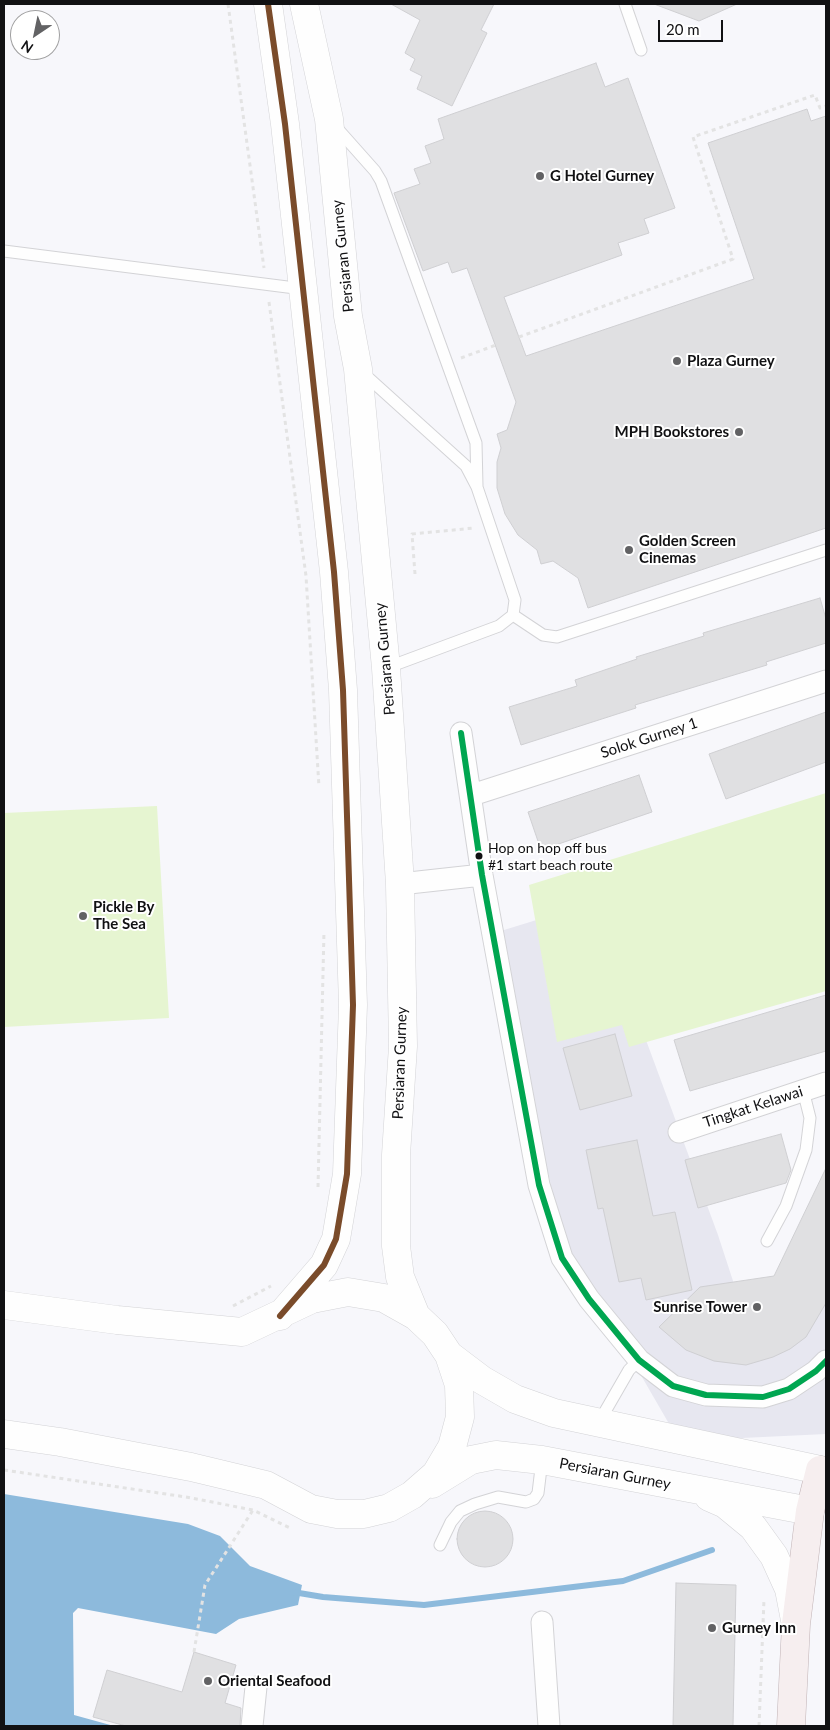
<!DOCTYPE html>
<style>
body{margin:0}
#map{position:relative;width:830px;height:1730px;overflow:hidden;background:#f7f7fb;font-family:Lato,sans-serif}
canvas{display:block}
.frame{position:absolute;inset:0;border:5px solid #111113;pointer-events:none}
.north{position:absolute;left:10px;top:10px;width:50px;height:50px;box-sizing:border-box;background:#fff;border:1px solid #a0a0a1;border-radius:50%;rotate:214deg;font-size:14px;font-weight:700;line-height:20px;text-align:center;color:#111113}
.north::after{content:'';display:block;margin:auto;width:18px;height:22px;background:#626264;clip-path:polygon(50% 0,100% 100%,50% 72%,0 100%)}
.scale{position:absolute;left:658px;top:20px;width:65px;height:22px;box-sizing:border-box;border:2px solid #111113;border-top:0;padding-left:6px;font-size:15px;line-height:18px;white-space:nowrap;color:#111113;-webkit-text-stroke:4px #fff;paint-order:stroke}
</style>
<div id="map">
<canvas width="830" height="1730"></canvas>
<div class="frame"></div>
<div class="north">N</div>
<div class="scale">20 m</div>
</div>
<script>
const g = document.querySelector('canvas').getContext('2d');
g.lineJoin = 'round';
function fill(path, color) { g.fillStyle = color; g.fill(path, 'evenodd'); }
const toPath = rows => new Path2D(rows.map(r => 'M' + r).join(''));
function strokePath(path, color, width, dash) { g.strokeStyle = color; g.lineWidth = width; g.lineCap = dash ? 'butt' : 'round'; g.setLineDash(dash || []); g.stroke(path); }
function write(font, color, halo, rows, align = 'center') {
  g.font = font + ' Lato,sans-serif'; g.lineWidth = 4; g.setLineDash([]); g.textBaseline = 'middle'; g.strokeStyle = halo; g.fillStyle = color; for (const [text, x, y, turn = 0] of rows) {
    g.save(); g.translate(x, y); g.rotate((+turn || 0) * Math.PI / 180); g.textAlign = isNaN(turn) ? turn : align; if (halo) g.strokeText(text, 0, 0); g.fillText(text, 0, 0); g.restore();
  }
}
const built = toPath([
 [595,902,718,1235,734,1284,790,1290,826,1214,826,1434,679,1441,565,1244,491,934]
]);
const green = toPath([
 [826,793,826,991,629,1047,622,1025,557,1042,529,885],
 [157,806,169,1018,4,1027,4,813]
]);
const water = toPath([
 [4,1494,188,1524,220,1536,250,1566,302,1585,298,1605,239,1619,216,1634,78,1608,73,1613,74,1715,114,1726,4,1726]
]);
const stream = toPath([
 [293,1592,323,1597,424,1605,623,1581,712,1550]
]);
const building = toPath([
 [391,4,494,4,481,30,487,33,452,106,417,89,422,76,410,70,415,59,405,53,420,20,391,4],
 [654,4,737,4,699,21,654,4],
 [596,63,605,87,628,78,675,208,644,219,649,233,618,243,622,255,504,297,526,356,754,279,708,143,807,109,811,121,826,116,826,528,588,608,578,578,553,561,541,564,537,550,518,535,505,514,497,488,497,462,501,448,497,434,507,430,516,402,467,268,452,273,448,262,423,271,394,193,420,184,414,169,431,163,425,146,444,139,438,119,596,63],
 [820,598,826,619,826,643,766,662,767,665,635,705,636,708,521,745,509,707,577,686,575,680,637,659,636,657,704,636,703,633,820,598],
 [826,712,826,762,726,799,709,754,826,712],
 [639,775,652,812,541,850,528,812,639,775],
 [826,995,826,1051,690,1091,674,1040,826,995],
 [615,1034,632,1096,580,1110,563,1048,615,1034],
 [781,1134,791,1170,786,1183,698,1208,685,1160,781,1134],
 [637,1140,653,1216,675,1212,692,1290,646,1300,641,1278,619,1282,603,1208,598,1209,586,1150,637,1140],
 [826,1168,826,1303,806,1337,790,1349,773,1357,746,1365,714,1361,686,1350,659,1327,700,1287,774,1276,826,1168],
 '457 1539a28 28 0 1 1 56 0a28 28 0 1 1-56 0Z',
 [676,1583,736,1585,733,1726,673,1726,676,1583],
 [194,1652,236,1665,225,1703,241,1708,240,1726,126,1726,93,1717,107,1670,182,1692,194,1652]
]);
const path = toPath([
 [228,4,264,268],
 [269,302,306,576,319,787],
 [519,337,733,259,693,137,815,95,820,108,826,106],
 [461,358,496,345],
 [415,574,412,534,474,528],
 [318,1187,324,931],
 [233,1306,271,1286],
 [4,1470,186,1497,253,1510,290,1528],
 [194,1652,205,1585,253,1510],
 [759,1726,764,1599]
]);
const service = toPath([
 [625,4,641,50],
 [335,126,375,171,381,181,476,443,477,486],
 [4,251,303,289],
 [363,373,466,466,477,487,515,600,513,615,499,626,386,668],
 [513,615,543,635,557,637,826,550],
 [767,1241,786,1206,806,1150,810,1118,803,1090],
 [599,1422,629,1370,639,1360],
 [440,1545,451,1522,460,1511,475,1504,498,1497,526,1502,534,1499,538,1493,542,1460]
]);
const minor = toPath([
 [461,733,482,875,539,1185,562,1258,589,1299,639,1360,673,1386,706,1395,763,1397,789,1389,816,1371,826,1361],
 [472,795,826,681],
 [400,884,482,875],
 [679,1132,826,1083],
 [542,1622,549,1726],
 [252,1726,256,1687]
]);
const secondary = toPath([
 [268,4,285,124,334,572,343,690,353,1005,347,1174,336,1239,324,1265,280,1316],
 [304,4,329,119,348,316,358,369,386,668,400,884,403,1046,396,1155,396,1246,400,1277,416,1316],
 [4,1305,117,1320,242,1332,312,1299,348,1292,384,1298,416,1316,435,1334,449,1355,459,1385,460,1417,452,1447,436,1474,412,1495,389,1508,364,1514,337,1514,311,1509,266,1485,191,1467,60,1442,4,1434],
 [449,1355,482,1380,515,1399,554,1413,820,1470],
 [432,1484,471,1460,496,1455,542,1460,810,1511],
 [709,1497,725,1504,753,1527,774,1556,789,1589,795,1620]
]);
const primary = toPath([
 [791,1726,796,1624,810,1511,820,1470,826,1471]
]);
const bus1 = toPath([
 [268,4,285,124,334,572,343,690,353,1005,347,1174,336,1239,324,1265,280,1316]
]);
const bus2 = toPath([
 [461,733,482,875,539,1185,562,1258,589,1299,639,1360,673,1386,706,1395,763,1397,789,1389,816,1371,826,1361]
]);
const markers = [
 [540,176,5,"#626264"],
 [677,361,5,"#626264"],
 [739,432,5,"#626264"],
 [629,550,5,"#626264"],
 [479,856,4.5,"#111113"],
 [83,916,5,"#626264"],
 [757,1307,5,"#626264"],
 [712,1628,5,"#626264"],
 [208,1681,5,"#626264"]
];
const busNames = [
 ["Hop on hop off bus",488,848],
 ["#1 start beach route",488,865]
];
const poiNames = [
 ["G Hotel Gurney",550,176],
 ["Plaza Gurney",687,361],
 ["MPH Bookstores",729,432,"right"],
 ["Golden Screen",639,541],
 ["Cinemas",639,558],
 ["Pickle By",93,907],
 ["The Sea",93,924],
 ["Sunrise Tower",747,1307,"right"],
 ["Gurney Inn",722,1628],
 ["Oriental Seafood",218,1681]
];
const streetNames = [
 ["Persiaran Gurney",343,256,-96],
 ["Persiaran Gurney",385,659,-95],
 ["Solok Gurney 1",649,738,-18],
 ["Persiaran Gurney",400,1063,-88],
 ["Tingkat Kelawai",753,1107,-18],
 ["Persiaran Gurney",615,1474,11]
];
fill(built, '#e7e7f0');
fill(green, '#e6f5d1');
fill(water, '#8dbadc');
strokePath(stream, '#8dbadc', 6);
fill(building, '#e0e0e2');
strokePath(building, '#cfcfd2', 1);
strokePath(service, '#d3d3d6', 13);
strokePath(minor, '#d3d3d6', 23);
strokePath(secondary, '#d3d3d6', 29);
strokePath(primary, '#c0b2b5', 29);
strokePath(path, '#e3e3e3', 3, [4, 4]);
strokePath(service, '#fefefe', 11);
strokePath(minor, '#fefefe', 21);
strokePath(secondary, '#fefefe', 28);
strokePath(primary, '#f6eeef', 28);
strokePath(bus1, '#7a4b2a', 6);
strokePath(bus2, '#00a651', 6);
for (const [x, y, r, color] of markers) { const dot = new Path2D(); dot.arc(x, y, r, 0, 2 * Math.PI); g.fillStyle = color; g.fill(dot); strokePath(dot, '#fff', 2); }
write('14px', '#111113', '#fff', busNames, 'left');
write('bold 15px', '#111113', '#fff', poiNames, 'left');
write('15px', '#111113', '#fff', streetNames);
</script>
